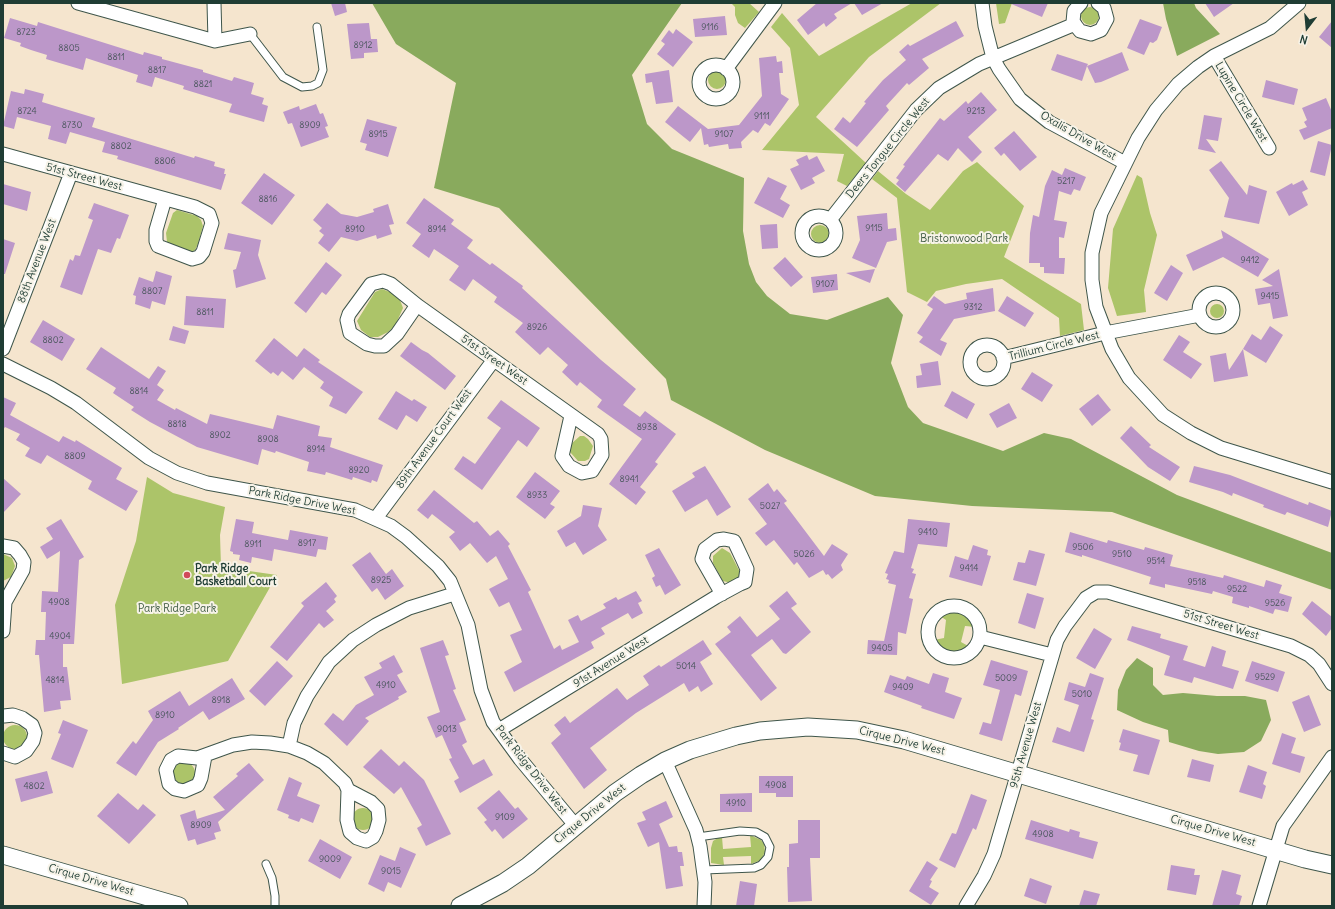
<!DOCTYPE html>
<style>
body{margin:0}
#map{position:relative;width:1335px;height:909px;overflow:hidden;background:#f5e5ce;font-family:Delius,sans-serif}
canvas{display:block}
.frame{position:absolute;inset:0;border:4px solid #1f3d34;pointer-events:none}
.north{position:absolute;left:1287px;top:8px;width:40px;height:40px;-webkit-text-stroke:3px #f7f3e8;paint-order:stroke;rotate:196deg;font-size:11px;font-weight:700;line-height:16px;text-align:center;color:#1f3d34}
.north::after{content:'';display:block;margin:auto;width:14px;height:18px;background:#1f3d34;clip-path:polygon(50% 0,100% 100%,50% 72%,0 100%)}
</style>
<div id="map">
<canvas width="1335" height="909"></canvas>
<div class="frame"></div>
<div class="north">N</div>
</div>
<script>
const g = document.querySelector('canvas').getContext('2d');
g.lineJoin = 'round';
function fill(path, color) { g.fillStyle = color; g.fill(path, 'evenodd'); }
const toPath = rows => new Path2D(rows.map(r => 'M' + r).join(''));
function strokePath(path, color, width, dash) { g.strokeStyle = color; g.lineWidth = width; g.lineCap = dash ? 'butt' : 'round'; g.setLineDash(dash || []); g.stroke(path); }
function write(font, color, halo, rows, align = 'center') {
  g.font = font + ' Delius,sans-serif'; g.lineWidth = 4; g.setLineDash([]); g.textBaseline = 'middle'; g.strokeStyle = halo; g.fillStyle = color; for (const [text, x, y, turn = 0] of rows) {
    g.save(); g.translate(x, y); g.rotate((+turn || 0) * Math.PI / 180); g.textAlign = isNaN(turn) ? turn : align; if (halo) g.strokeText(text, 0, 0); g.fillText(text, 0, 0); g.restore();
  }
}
const green = toPath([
 [731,3,749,3,759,12,745,28,738,23,735,15,735,7],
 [912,3,941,3,869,57,816,117,866,163,847,186,837,181,844,154,762,150,799,105,790,48,771,27,782,13,819,56],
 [996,3,1012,3,1005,23,999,24],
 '1081 16a9 9 0 1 1 18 0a9 9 0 1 1-18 0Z',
 '708 80a9 9 0 1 1 18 0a9 9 0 1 1-18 0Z',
 [977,162,1024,206,1004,257,1081,304,1084,330,1060,336,1059,318,1002,279,966,284,936,291,927,302,907,292,897,198,872,179,878,171,906,194,930,210,963,171],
 [1137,175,1142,178,1150,213,1157,235,1144,290,1146,312,1117,316,1108,288,1113,229],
 [177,210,197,216,201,220,203,226,198,244,195,250,190,253,172,246,167,242,166,233,173,213],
 '811 234a9 9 0 1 1 18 0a9 9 0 1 1-18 0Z',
 [382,289,395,294,400,300,403,308,395,326,388,332,378,337,370,337,361,330,357,321,375,292],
 '1210 311a7 7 0 1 1 14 0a7 7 0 1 1-14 0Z',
 [580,436,584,436,588,439,593,446,589,459,585,461,578,461,570,452,571,444],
 [147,477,173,493,225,507,220,535,221,567,277,575,228,661,122,684,115,605,136,541],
 [722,548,730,553,740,572,738,579,731,583,723,581,713,563,713,556],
 [3,554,12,558,15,566,11,577,3,581],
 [955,610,968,615,976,627,965,626,961,642,970,647,964,651,950,653,938,646,934,640,944,638,946,620,940,616,942,614],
 '3 737a12 12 0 1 1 24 0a12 12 0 1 1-24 0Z',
 '173 773a11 11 0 1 1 22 0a11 11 0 1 1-22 0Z',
 '352 819a11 11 0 1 1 22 0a11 11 0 1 1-22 0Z',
 [750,835,761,840,764,844,765,852,761,860,751,864,751,856,723,857,724,865,711,863,711,848,713,841,718,838,722,837,723,849,751,847]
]);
const forest = toPath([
 [372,3,682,3,632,75,647,124,672,149,744,178,743,231,749,264,756,282,767,296,790,314,827,320,888,297,903,315,891,363,908,407,923,423,1003,451,1044,433,1071,439,1177,495,1332,553,1332,590,1112,512,972,506,875,496,765,450,671,400,666,379,499,208,434,188,456,83,396,44],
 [1163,3,1194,3,1196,8,1220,34,1177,56,1166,19],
 [1137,658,1153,668,1153,685,1163,695,1183,693,1217,696,1245,696,1266,700,1271,720,1261,741,1244,752,1218,754,1199,751,1169,742,1168,730,1143,722,1117,710,1118,690,1126,670]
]);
const building = toPath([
 [331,3,345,3,347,12,335,16],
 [817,3,852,3,834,14,837,18,826,27,824,23,808,35,797,20],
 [854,3,883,3,862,15],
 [1009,3,1048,3,1042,17],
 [1205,3,1234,3,1214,17],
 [725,16,727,35,695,37,693,19],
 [10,18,37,26,38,22,143,55,144,52,162,57,162,59,203,70,203,72,232,81,234,77,254,83,251,94,264,98,262,104,268,106,264,122,229,112,232,104,183,89,184,86,155,77,152,87,136,82,138,75,86,58,83,70,46,59,47,55,31,50,20,46,21,43,4,38],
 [1140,19,1162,27,1157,40,1153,43,1150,42,1144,55,1127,48],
 [956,21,964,36,922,59,929,68,909,85,907,83,886,106,889,110,857,147,834,129,843,117,850,123,866,103,864,102,883,80,906,60,899,52,908,44,910,46],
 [1332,21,1332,48,1319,37],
 [369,23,371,39,377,39,378,52,364,53,364,58,351,59,347,24],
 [676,29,693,42,673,67,657,54,665,44,661,41,669,30,673,34],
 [1122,52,1129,70,1101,82,1095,83,1087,66,1082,81,1051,70,1057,54,1088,64,1087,66],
 [776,56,777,62,782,61,783,73,779,73,781,94,789,99,770,126,765,123,758,133,753,130,741,142,742,148,729,149,728,144,709,147,708,144,704,145,701,128,690,142,665,122,678,106,708,129,739,125,762,96,759,58],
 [669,70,673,102,656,104,652,82,646,83,645,74],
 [1266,80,1298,89,1294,105,1262,97],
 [25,89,44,94,42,102,95,118,92,127,194,158,195,156,215,162,214,166,225,169,224,174,226,174,221,190,117,159,118,156,102,152,105,142,70,132,66,144,48,139,51,126,17,117,14,129,3,126,11,91,24,94],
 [981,92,997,110,968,137,982,152,972,162,958,148,948,161,938,154,905,192,896,184,899,180,896,178,905,166,903,165,940,118,944,121,966,101,968,104],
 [1326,98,1332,112,1332,128,1304,140,1299,130,1307,127,1304,122,1307,120,1302,108],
 [316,104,320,114,323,113,328,126,325,127,329,137,301,147,292,123,288,124,283,112,299,106,300,110],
 [1204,115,1222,118,1218,141,1206,139,1216,153,1198,149],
 [367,119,397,127,388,157,365,150,367,144,360,142],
 [1014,131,1037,157,1020,171,1004,153,1001,156,994,148],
 [1318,141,1332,145,1325,176,1310,172],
 [807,155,809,160,817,156,825,171,812,178,815,183,801,190,790,169,799,165,796,160],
 [1221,161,1247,195,1249,185,1267,191,1259,224,1224,217,1229,198,1209,170],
 [1065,168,1086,177,1080,191,1074,189,1071,195,1059,191,1054,220,1067,222,1064,238,1059,237,1059,258,1065,258,1064,274,1044,273,1044,267,1040,267,1040,263,1029,263,1030,233,1033,215,1039,217,1045,186,1052,170,1062,175],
 [264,173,295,195,272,225,241,203],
 [768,177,787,186,780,199,790,205,783,218,754,203],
 [1303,180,1308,189,1302,192,1308,205,1289,216,1276,192,1292,183,1293,185],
 [3,184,31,192,27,211,3,204],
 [424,198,454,220,451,224,473,240,467,248,490,265,492,263,523,286,522,288,601,360,636,389,623,405,640,417,645,411,676,434,655,462,658,464,640,487,646,492,636,505,609,484,642,439,597,407,602,400,580,382,577,386,562,372,568,365,548,347,540,355,515,332,523,323,494,302,497,297,473,279,465,291,449,280,459,266,434,249,429,258,412,246,421,234,406,223],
 [94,203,129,215,120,239,117,238,111,253,98,249,82,295,60,287,70,259,73,261,75,255,80,256,93,220,88,218],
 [327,203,341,214,357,217,374,212,373,209,388,204,394,224,389,225,392,234,377,239,376,235,357,241,341,237,329,252,318,243,324,235,319,231,322,228,313,220],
 [887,213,888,229,896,228,897,240,887,242,876,268,852,258,860,240,857,216],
 [777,224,778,248,762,249,760,225],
 [1221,230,1269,259,1258,277,1223,257,1193,271,1186,255,1223,238],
 [228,233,261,240,258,255,266,279,236,288,233,270,236,269,241,252,224,249],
 [3,239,15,243,5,274,3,274],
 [785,257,803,277,791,287,773,268],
 [326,262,342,275,326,295,322,292,306,313,294,303],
 [1171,265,1183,273,1167,301,1154,293],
 [875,269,870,283,846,273],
 [1279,269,1288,316,1273,319,1270,303,1258,305,1255,289,1273,286,1262,280],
 [156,271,172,276,165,305,152,301,150,309,135,304,136,296,133,295,139,277,153,282],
 [837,274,838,290,813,293,811,277],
 [993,288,995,311,954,319,940,340,947,343,941,356,919,342,923,337,917,333,933,309,927,305,934,296,945,304,967,299,966,293],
 [186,296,226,299,224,328,184,325],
 [1007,296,1034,313,1025,327,998,311],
 [43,320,75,339,62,361,30,342],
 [173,326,189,331,185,344,169,340],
 [1270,326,1283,335,1266,363,1243,349,1252,334,1261,340],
 [1179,335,1190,342,1183,352,1202,364,1191,379,1163,360],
 [274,338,297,357,304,348,320,360,318,362,363,392,346,414,329,406,333,397,320,388,324,382,304,367,293,380,282,371,278,376,273,372,271,374,255,361],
 [411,342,422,350,428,353,456,376,445,390,400,356],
 [101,347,149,379,158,366,166,371,157,385,164,390,157,400,175,410,176,408,207,424,210,414,273,429,277,415,320,426,318,436,332,438,330,447,383,465,377,482,372,480,371,483,353,477,352,480,326,472,325,475,307,471,309,462,276,451,275,453,262,449,258,465,197,447,150,422,131,410,134,407,113,393,116,388,86,369],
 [1243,349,1248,376,1214,382,1210,356,1226,353,1229,370],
 [938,361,941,385,917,388,916,376,922,375,920,364],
 [1032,372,1053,385,1042,402,1021,389],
 [396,391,412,401,414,399,427,407,417,422,406,415,397,430,378,419],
 [952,391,975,404,967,419,944,406],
 [1098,394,1111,410,1092,426,1079,409],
 [3,397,16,403,10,415,59,442,63,436,75,442,76,440,122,468,116,479,138,491,126,511,88,489,92,481,47,455,41,464,25,456,30,448,16,440,20,434,5,427,3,430],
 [501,400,540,428,527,447,518,440,482,490,454,469,463,456,475,464,501,428,487,418],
 [1009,403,1017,418,997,428,989,414],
 [1131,426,1151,445,1149,447,1180,467,1170,481,1148,467,1120,438],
 [705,466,731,507,717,516,707,499,685,512,672,491,695,477,692,473],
 [1194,466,1230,475,1308,505,1309,502,1332,511,1328,527,1287,512,1285,515,1263,507,1264,505,1233,493,1232,496,1223,492,1189,482],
 [535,472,560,491,550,504,555,507,545,519,516,497],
 [3,478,21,494,3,513],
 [768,483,774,492,777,489,787,501,784,503,824,556,832,544,848,554,841,565,843,570,832,579,828,574,826,575,823,570,809,578,797,562,794,565,774,540,766,546,755,533,767,524,748,499],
 [434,490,474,523,477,521,490,536,498,530,510,544,508,546,531,590,528,592,554,649,560,645,562,650,579,642,568,620,578,615,581,621,606,608,603,604,616,597,618,600,636,591,642,601,638,603,643,613,632,619,628,613,601,628,605,634,591,642,594,648,514,692,504,672,522,662,510,635,522,630,509,602,499,607,489,589,508,579,496,556,487,563,470,543,460,551,449,537,455,532,432,514,428,519,417,510],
 [583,505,602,508,598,526,607,540,583,555,575,542,566,547,557,531,581,516],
 [61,519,84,557,79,560,74,644,63,644,63,667,67,667,71,700,60,701,61,709,44,712,39,655,35,655,36,640,45,640,46,612,41,612,42,591,58,592,60,551,47,559,40,547,53,539,46,528],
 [236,519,254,522,252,533,288,540,290,530,328,537,326,550,318,549,316,557,274,549,272,561,252,557,251,563,239,560,240,555,233,554,233,552,230,551],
 [908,519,950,523,947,547,918,544,911,568,914,569,912,573,916,574,909,598,913,599,906,634,898,632,897,655,867,654,868,640,884,641,896,585,888,583,889,580,886,579,888,574,885,573,894,551,904,553],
 [1070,532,1107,543,1108,540,1144,550,1145,547,1173,555,1170,566,1223,578,1224,575,1264,587,1266,580,1282,585,1279,593,1292,597,1288,612,1275,609,1273,614,1249,606,1249,608,1232,603,1233,597,1213,591,1212,594,1165,584,1165,588,1149,584,1151,577,1082,555,1082,557,1065,552],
 [973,545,988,550,987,555,991,556,982,586,949,577,955,556,968,560],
 [659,548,681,585,665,595,660,585,656,587,652,578,655,576,645,555],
 [1029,550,1045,554,1036,586,1013,580,1018,562,1025,563],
 [370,552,386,574,392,569,404,586,385,600,377,588,372,592,352,565],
 [326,582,337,596,334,599,336,602,326,611,334,620,324,628,319,623,287,661,270,647,304,606,301,603],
 [787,591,797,604,791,608,811,632,786,654,783,653,772,639,751,655,777,688,761,701,715,644,731,632,727,627,740,616,757,637,780,619,769,606],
 [1027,593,1044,598,1035,629,1018,623],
 [1312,601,1332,617,1332,628,1326,636,1302,614],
 [1132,626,1161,634,1160,638,1188,646,1183,660,1205,667,1212,646,1226,651,1222,666,1239,671,1233,689,1194,677,1192,683,1164,675,1170,656,1127,640],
 [1094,628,1112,639,1095,669,1076,658],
 [443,640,449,655,445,656,456,689,453,690,466,720,459,723,467,742,462,745,473,765,484,759,493,775,460,793,454,781,459,778,449,759,452,758,442,735,436,738,427,717,440,712,420,648],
 [703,640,712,654,700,662,713,684,701,692,698,686,689,692,684,683,636,713,590,748,607,770,584,789,551,743,561,734,554,725,565,716,570,723,617,688,627,700,649,685,643,676,659,665,661,667],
 [394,655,403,672,397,675,407,692,398,697,399,699,365,718,369,721,347,746,324,724,333,713,343,721,356,705,374,695,364,677,382,668,379,663],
 [991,660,1028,671,1021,696,1015,694,1002,741,979,734,983,722,991,724,1000,690,983,685],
 [277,661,293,676,265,706,249,691],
 [1252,661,1285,672,1278,692,1245,681],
 [933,673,949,678,945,692,962,698,954,719,921,708,922,706,884,692,890,675,905,680,907,676,929,684],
 [1090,673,1104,678,1091,719,1094,720,1084,752,1052,742,1057,727,1070,732,1079,705,1064,700,1069,682,1085,687],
 [232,678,245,699,209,720,203,711,178,728,179,729,158,742,136,776,116,763,133,741,136,744,153,720,148,711,180,691,189,706],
 [1309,695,1321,725,1304,732,1292,702],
 [63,720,88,730,73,768,51,759,61,734,58,733],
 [1123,729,1160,740,1149,775,1133,771,1138,755,1119,750,1121,743,1119,742],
 [1282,733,1296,738,1291,753,1305,757,1300,773,1272,764],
 [381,749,399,766,404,761,424,780,451,834,426,846,417,828,422,825,401,787,394,794,363,767],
 [1192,759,1214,765,1210,782,1187,777],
 [249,763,264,780,218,822,221,831,214,833,216,839,197,845,195,839,188,841,180,815,195,810,197,819,225,810,213,797,238,776,236,774],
 [1248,765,1267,772,1263,784,1266,786,1262,799,1239,792],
 [47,771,53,793,21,802,15,779],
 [759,776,793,776,793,797,776,797,776,793,759,793],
 [289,777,302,783,297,796,320,805,313,823,301,818,299,822,288,818,289,815,277,810],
 [499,790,515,809,518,807,528,819,503,839,495,829,492,832,484,822,487,820,477,808],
 [118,793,138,810,143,804,156,815,129,844,97,816],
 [752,793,752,812,720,812,720,794],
 [971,794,987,800,976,830,973,828,955,868,939,860,952,833,956,834],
 [666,801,673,817,659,824,669,847,677,846,678,852,682,852,684,866,680,866,683,886,666,889,659,842,648,847,637,823,646,820,642,812],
 [798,820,820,820,820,858,810,858,812,901,788,902,787,867,789,867,789,844,798,843],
 [1031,820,1069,832,1070,829,1080,832,1079,837,1098,842,1093,859,1025,839],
 [320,839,352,857,340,879,308,861],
 [400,847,416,854,401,888,388,882,384,892,368,884,380,855,395,861],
 [927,861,938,868,930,880,932,881,929,887,939,893,931,905,909,891],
 [1171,865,1195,869,1194,875,1200,875,1196,895,1167,890],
 [1222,870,1241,875,1236,894,1242,896,1239,906,1212,906],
 [1030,878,1052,886,1046,904,1024,896],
 [740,881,757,884,754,906,736,906],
 [1084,890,1100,894,1096,906,1079,906]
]);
const service = toPath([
 [250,34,283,77,302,87,312,86,318,83,323,70,317,27],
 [698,837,740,831,756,832,765,837,770,847,768,857,761,865,754,868,704,870],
 [266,864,272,878,275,896,275,906]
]);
const minor = toPath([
 [78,3,215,41,250,34],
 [214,3,215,41],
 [982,3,985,26,993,58,999,69,1020,99,1049,122,1125,163],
 [1081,3,1074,11,1073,22,1080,31,1091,34,1101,30,1107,19,1104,8,1098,3],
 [1299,3,1270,28,1214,56,1198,67,1178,84,1156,110,1138,138,1101,213,1092,253,1092,280,1096,307,1112,349,1129,378,1163,415,1191,433,1221,448,1332,482],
 [1214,56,1269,148],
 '699 82a17 17 0 1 1 34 0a17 17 0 1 1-34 0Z',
 [726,69,775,3],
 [3,154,195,207,209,214,212,223,203,252,199,257,192,259,158,246,156,241,156,230,165,199],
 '802 233a17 17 0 1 1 34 0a17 17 0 1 1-34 0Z',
 [830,220,916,110,939,88,979,64,1075,24],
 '1199 310a17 17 0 1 1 34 0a17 17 0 1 1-34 0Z',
 [417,305,397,334,384,346,375,346,367,344,350,333,347,320,349,314,371,284,383,281,391,284,417,305,598,434,601,439,602,455,592,471,582,473,569,466,562,456,571,416],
 '970 362a17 17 0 1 1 34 0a17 17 0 1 1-34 0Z',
 [3,349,71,173],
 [1003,358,1105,333,1200,315],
 [3,364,51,388,76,403,149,458,177,473,207,483,355,510,391,526,406,537,438,566,450,581,468,625,481,690,493,722,520,759,575,825],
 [376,518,493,361],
 [3,546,14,548,20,555,24,562,23,570,5,602,3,631],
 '928 632a26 26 0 1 1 52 0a26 26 0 1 1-52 0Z',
 [980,637,1052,655],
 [499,730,716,597,740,584,745,582,747,569,742,558,734,541,724,539,717,540,705,549,702,559,722,594],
 [289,746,294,723,307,696,329,662,353,640,376,625,409,608,454,594],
 [3,753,15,757,26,751,33,741,35,733,32,725,22,718,13,715,4,716],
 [205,756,201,778,198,785,184,791,175,789,169,784,166,770,171,760,178,756,197,758,233,745,252,742,270,743,289,746,307,753,324,763,345,783,348,790,347,820,350,832,357,838,366,841,373,837,376,831,379,820,378,809,371,802,348,790],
 [665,761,696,830,700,846,705,882,704,906],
 [966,906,984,876,994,854,1057,640,1065,626,1086,598,1096,592,1108,592,1291,646,1309,655,1319,664,1332,684],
 [1259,906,1283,826,1332,757]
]);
const tertiary = toPath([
 [3,855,179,906],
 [460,906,503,883,528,866,615,793,641,775,665,761,690,750,736,736,760,731,808,727,857,730,904,740,1305,859,1332,865]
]);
const markers = [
 [187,575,4,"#d1495b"]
];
const numberNames = [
 ["9116",710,27],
 ["8723",26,32],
 ["8912",363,45],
 ["8805",69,48],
 ["8811",116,57],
 ["8817",157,70],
 ["8821",203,84],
 ["8724",27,111],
 ["9213",976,111],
 ["9111",762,116],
 ["8730",72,125],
 ["8909",310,125],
 ["8915",378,134],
 ["9107",724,134],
 ["8802",121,146],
 ["8806",165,161],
 ["5217",1066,181],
 ["8816",268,199],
 ["9115",874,228],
 ["8910",355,229],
 ["8914",437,229],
 ["9412",1250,260],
 ["9107",825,284],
 ["8807",152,291],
 ["9415",1270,296],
 ["9312",973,307],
 ["8811",205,312],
 ["8926",537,327],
 ["8802",53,340],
 ["8814",139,391],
 ["8818",177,424],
 ["8938",647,427],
 ["8902",220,435],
 ["8908",268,439],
 ["8914",316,449],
 ["8809",75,456],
 ["8920",359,470],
 ["8941",629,479],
 ["8933",537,495],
 ["5027",770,506],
 ["9410",928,532],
 ["8917",307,543],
 ["8911",253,544],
 ["9506",1083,547],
 ["5026",804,554],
 ["9510",1122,554],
 ["9514",1156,561],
 ["9414",969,568],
 ["8925",381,580],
 ["9518",1197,582],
 ["9522",1237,589],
 ["4908",59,602],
 ["9526",1275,603],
 ["4904",60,636],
 ["9405",882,648],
 ["5014",686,666],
 ["9529",1265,677],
 ["5009",1006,678],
 ["4814",55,680],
 ["4910",386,685],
 ["9409",903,687],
 ["5010",1082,694],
 ["8918",221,700],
 ["8910",165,715],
 ["9013",447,729],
 ["4908",776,785],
 ["4802",34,786],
 ["4910",736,803],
 ["9109",505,817],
 ["8909",201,825],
 ["4908",1043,834],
 ["9009",330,859],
 ["9015",391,871]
];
const streetNames = [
 ["Lupine Circle West",1241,102,59],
 ["Oxalis Drive West",1078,136,30],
 ["Deers Tongue Circle West",888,148,-51],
 ["51st Street West",84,177,15],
 ["88th Avenue West",37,261,-69],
 ["Trillium Circle West",1054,346,-14],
 ["51st Street West",494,360,35],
 ["89th Avenue Court West",434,439,-54],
 ["Park Ridge Drive West",302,501,11],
 ["51st Street West",1221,625,17],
 ["91st Avenue West",611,662,-32],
 ["Cirque Drive West",902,741,14],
 ["95th Avenue West",1026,745,-74],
 ["Park Ridge Drive West",531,770,52],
 ["Cirque Drive West",590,814,-39],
 ["Cirque Drive West",1213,831,16],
 ["Cirque Drive West",91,880,16]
];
const parkNames = [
 ["Bristonwood Park",964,239],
 ["Park Ridge Park",177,609]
];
const poiNames = [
 ["Park Ridge",195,569],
 ["Basketball Court",195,582]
];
fill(green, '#acc469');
fill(forest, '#89aa5d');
fill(building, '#bc97c9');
strokePath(service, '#3f564b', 9);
strokePath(minor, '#3f564b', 15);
strokePath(tertiary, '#3f564b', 19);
strokePath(service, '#fff', 7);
strokePath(minor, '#fff', 13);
strokePath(tertiary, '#fff', 17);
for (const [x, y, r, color] of markers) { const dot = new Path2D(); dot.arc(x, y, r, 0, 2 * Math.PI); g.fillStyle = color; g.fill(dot); strokePath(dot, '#f7f3e8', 1.5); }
write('9px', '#465459', null, numberNames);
write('11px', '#1f3d34', '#f7f3e8', streetNames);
write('11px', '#3b583f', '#f7f3e8', parkNames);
write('bold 11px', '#1f3d34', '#f7f3e8', poiNames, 'left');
</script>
